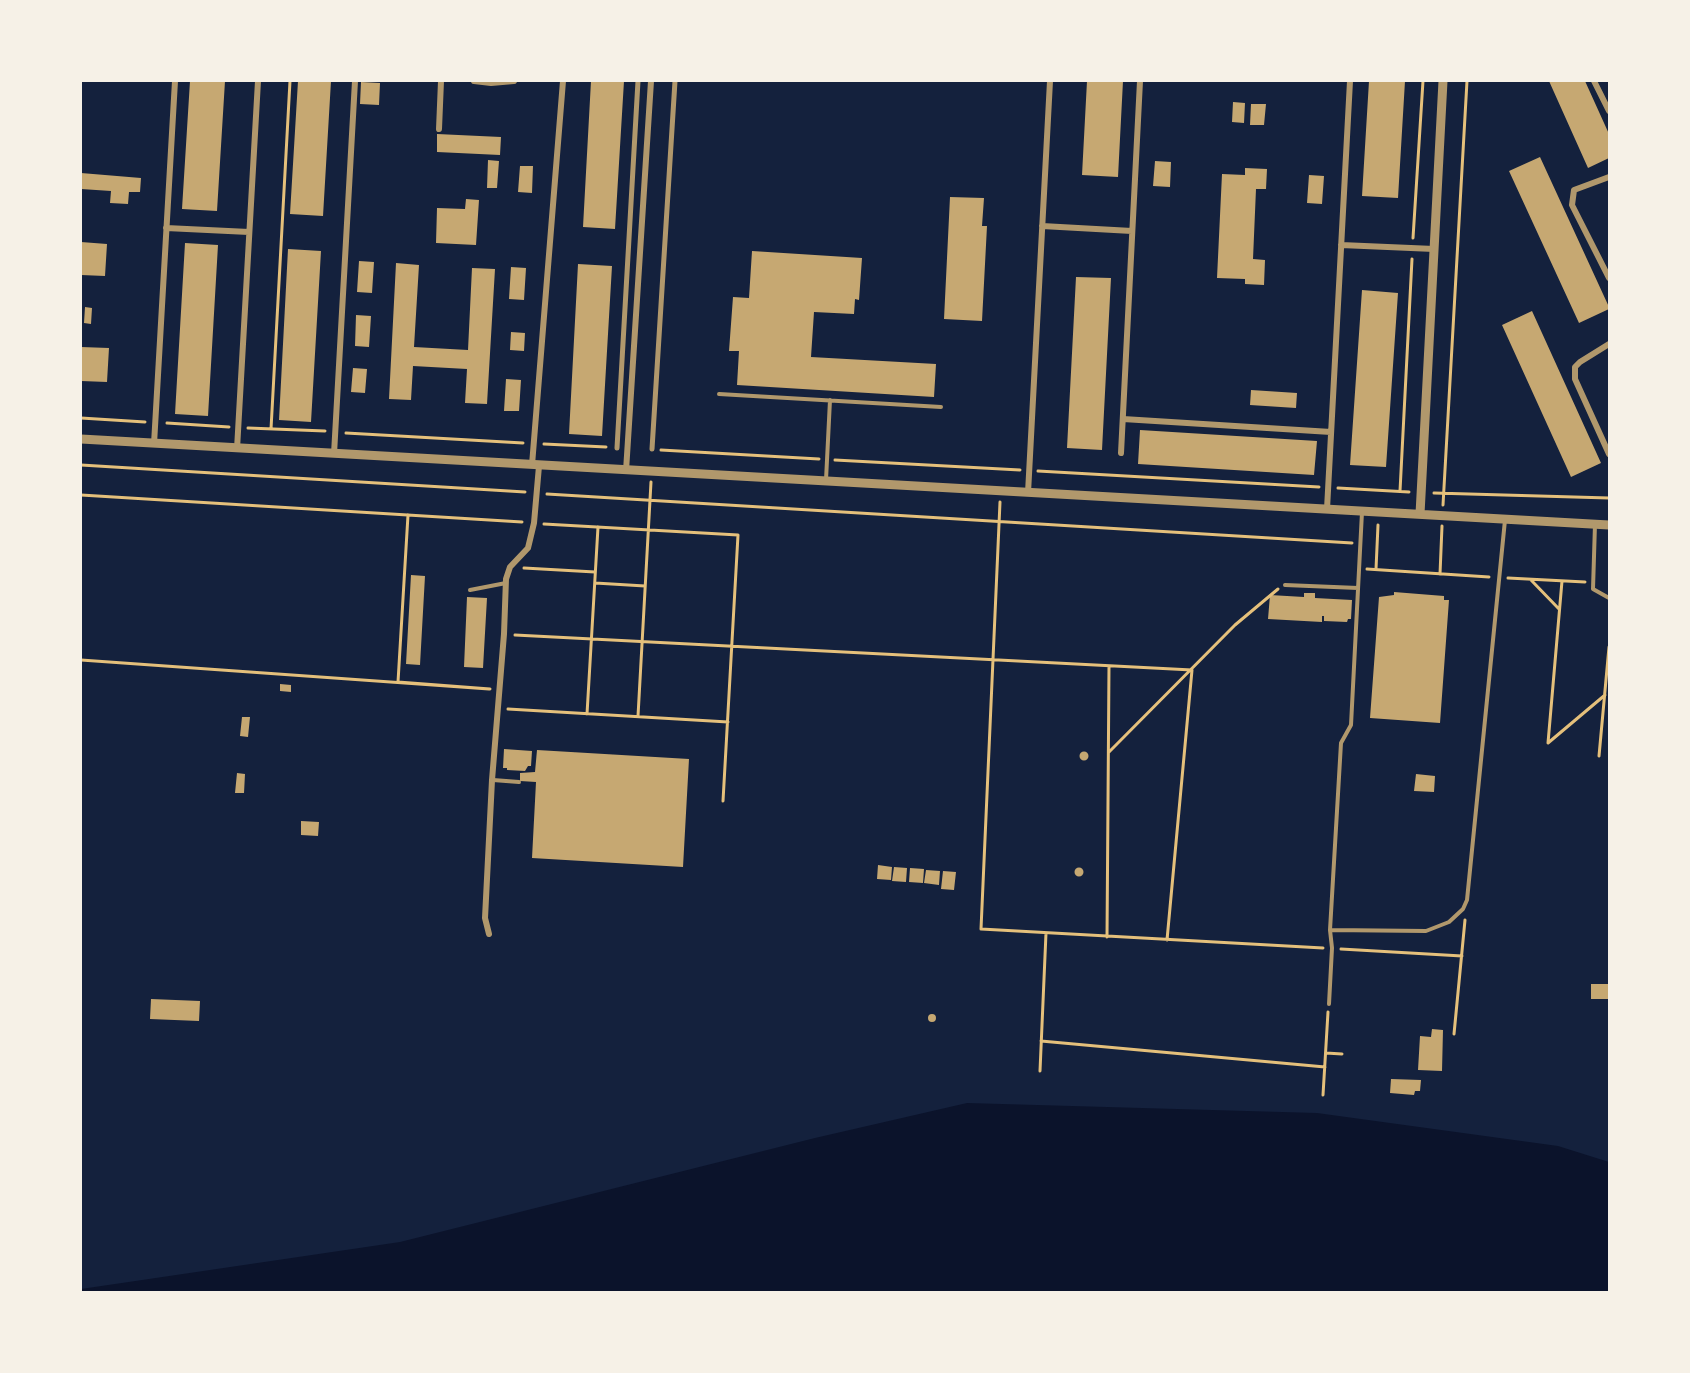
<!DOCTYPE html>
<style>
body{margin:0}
#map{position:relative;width:1690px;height:1373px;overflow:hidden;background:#14213d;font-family:Spectral,serif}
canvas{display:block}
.frame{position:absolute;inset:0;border:82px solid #f6f1e7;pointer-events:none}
</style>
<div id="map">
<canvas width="1690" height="1373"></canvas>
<div class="frame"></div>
</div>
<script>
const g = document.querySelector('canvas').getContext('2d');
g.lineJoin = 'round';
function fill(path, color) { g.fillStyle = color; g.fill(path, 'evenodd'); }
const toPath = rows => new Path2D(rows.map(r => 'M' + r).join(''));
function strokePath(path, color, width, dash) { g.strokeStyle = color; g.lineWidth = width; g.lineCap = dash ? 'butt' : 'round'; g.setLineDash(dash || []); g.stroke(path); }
const water = toPath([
 [967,1103,1317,1113,1558,1146,1609,1162,1609,1292,81,1292,81,1289,400,1242,815,1138]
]);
const building = toPath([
 [190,81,225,81,217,211,182,209],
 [298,81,331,81,323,216,290,214],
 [591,81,624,81,615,229,583,227],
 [1087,81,1123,81,1118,177,1082,175],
 [1369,81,1405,81,1398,198,1362,196],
 [1549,81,1585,81,1609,134,1609,158,1588,168],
 [361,82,380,83,379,105,360,104],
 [1233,102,1245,103,1244,123,1232,122],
 [1251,104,1266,104,1264,125,1250,125],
 [437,134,501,137,500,155,437,152],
 [1540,157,1609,307,1609,309,1579,323,1509,171],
 [488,160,499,161,497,188,487,188],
 [1155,161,1171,162,1170,187,1153,186],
 [520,166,533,166,532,193,518,192],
 [1245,168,1267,169,1266,189,1256,189,1253,259,1265,260,1264,285,1245,284,1245,279,1217,278,1222,174,1245,175],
 [81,173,141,178,140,192,129,192,128,204,110,203,111,191,81,189],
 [1309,175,1324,176,1322,204,1307,203],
 [950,197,984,198,982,226,987,226,982,321,944,319],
 [466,199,479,200,476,245,436,243,437,208,465,209],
 [81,242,107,244,105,276,81,275],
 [185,243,218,245,208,416,175,414],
 [288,249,321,251,311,422,279,420],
 [752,251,862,258,859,300,855,299,854,314,814,312,811,357,936,364,934,397,737,385,739,351,729,351,733,297,749,298],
 [359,261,374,262,372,293,357,292],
 [396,263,419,265,414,347,468,350,472,268,495,269,487,404,465,403,467,369,413,366,411,400,389,399],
 [578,264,612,266,602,436,569,434],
 [511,267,526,268,524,300,509,299],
 [1076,277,1111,278,1102,450,1067,448],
 [1362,290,1398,293,1386,467,1350,465],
 [85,307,92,308,91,324,84,323],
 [1532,311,1601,463,1571,477,1502,325],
 [356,315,371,316,369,347,355,346],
 [511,332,525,333,524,351,510,350],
 [81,347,109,348,107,382,81,381],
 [353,368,367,369,365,393,351,392],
 [506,379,521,380,519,411,504,411],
 [1251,390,1297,393,1296,408,1250,405],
 [1140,430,1317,441,1314,475,1138,464],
 [411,575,425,576,420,665,406,664],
 [1394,592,1444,596,1444,600,1449,600,1440,723,1370,718,1379,597,1394,595],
 [1304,593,1315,593,1315,598,1352,600,1351,619,1348,619,1347,622,1324,621,1324,616,1322,616,1322,622,1268,619,1270,595,1304,597],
 [467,597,487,598,483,668,464,667],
 [280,684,291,685,291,692,280,691],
 [242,717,250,717,248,737,240,736],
 [504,749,532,751,531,766,528,766,525,771,507,770,507,768,503,768],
 [537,750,689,759,683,867,532,858,536,782,520,781,520,773,535,772],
 '1079.5 756a4.5 4.5 0 1 1 9 0a4.5 4.5 0 1 1-9 0Z',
 [237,773,245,774,244,793,235,793],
 [1416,774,1435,776,1434,792,1414,791],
 [301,821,319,822,318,836,301,835],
 [878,865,892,867,891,880,877,879],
 [894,867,907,868,906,882,892,881],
 '1074.5 872a4.5 4.5 0 1 1 9 0a4.5 4.5 0 1 1-9 0Z',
 [910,868,924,869,923,883,909,882],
 [926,870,940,871,939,885,924,883],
 [943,871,956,872,954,890,941,889],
 [1591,984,1609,984,1609,999,1591,999],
 [151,999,200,1001,199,1021,150,1019],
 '928 1018a4 4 0 1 1 8 0a4 4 0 1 1-8 0Z',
 [1432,1029,1443,1030,1442,1071,1418,1070,1420,1036,1431,1037],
 [1391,1079,1421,1080,1420,1091,1415,1091,1414,1095,1390,1093]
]);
const path = toPath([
 [1413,238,1423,81],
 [81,418,145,422],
 [167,423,229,427],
 [248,428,325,431],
 [271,429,290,81],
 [346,433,523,443],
 [544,444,606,447],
 [661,450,819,459],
 [835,460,1020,470],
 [81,465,525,492],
 [1038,471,1319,487],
 [1338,488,1409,492],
 [1400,491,1412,259],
 [1434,493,1609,498],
 [547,494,1352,543],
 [81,495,522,522],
 [1000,502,981,929,1323,948],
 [1443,505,1467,81],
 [408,515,398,682,490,689],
 [544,524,738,535,723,801],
 [524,568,595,572],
 [1367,569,1489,577],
 [1376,569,1378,525],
 [1440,574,1442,526],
 [1508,578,1585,582],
 [1531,580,1559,609],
 [1562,581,1548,743,1605,695],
 [595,583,645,586],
 [515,635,1192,670,1167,940],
 [81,660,489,689],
 [508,709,728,722],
 [587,714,598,527],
 [638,716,651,482],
 [1109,752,1235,625,1278,589],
 [1599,756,1609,647],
 [1107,937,1109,666],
 [1341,949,1462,956],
 [1454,1034,1465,920],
 [1041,1041,1325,1067],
 [1326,1053,1342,1054],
 [1040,1071,1046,933],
 [1323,1095,1328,1012]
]);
const service = toPath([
 [719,394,941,407],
 [826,480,830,400],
 [1595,524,1593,589,1609,598],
 [1285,585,1358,588],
 [470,590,506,583],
 [493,780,519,782],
 [1330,930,1426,931,1449,922,1463,909,1467,900,1505,520],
 [1329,1004,1332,948,1330,930,1341,743,1351,725,1362,512]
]);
const pedestrian = toPath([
 [617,448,638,81],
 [652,449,675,81]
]);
const minor = toPath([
 [474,81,491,83,514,81],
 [1594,81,1609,111],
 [439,129,441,81],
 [1609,177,1574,190,1572,205,1609,278],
 [1042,226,1132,231],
 [166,228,249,232],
 [1341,245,1434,249],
 [1609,344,1580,362,1575,367,1575,379,1609,454],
 [1123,419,1331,432],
 [154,444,175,81],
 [237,449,258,81],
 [1121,453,1140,81],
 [334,454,355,81],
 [532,465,563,81],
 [626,471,651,81],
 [1028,493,1050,81],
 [1327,509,1350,81],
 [489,934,485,918,492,780,504,634,506,579,510,567,528,548,534,523,539,466]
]);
const tertiary = toPath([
 [81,439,1609,525],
 [1420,514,1443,81]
]);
fill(water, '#0b132b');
fill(building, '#c6a872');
strokePath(path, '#e5c07b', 3);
strokePath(service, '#b1986c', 4);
strokePath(pedestrian, '#b1986c', 5);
strokePath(minor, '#b1986c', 6);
strokePath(tertiary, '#b1986c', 9);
</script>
